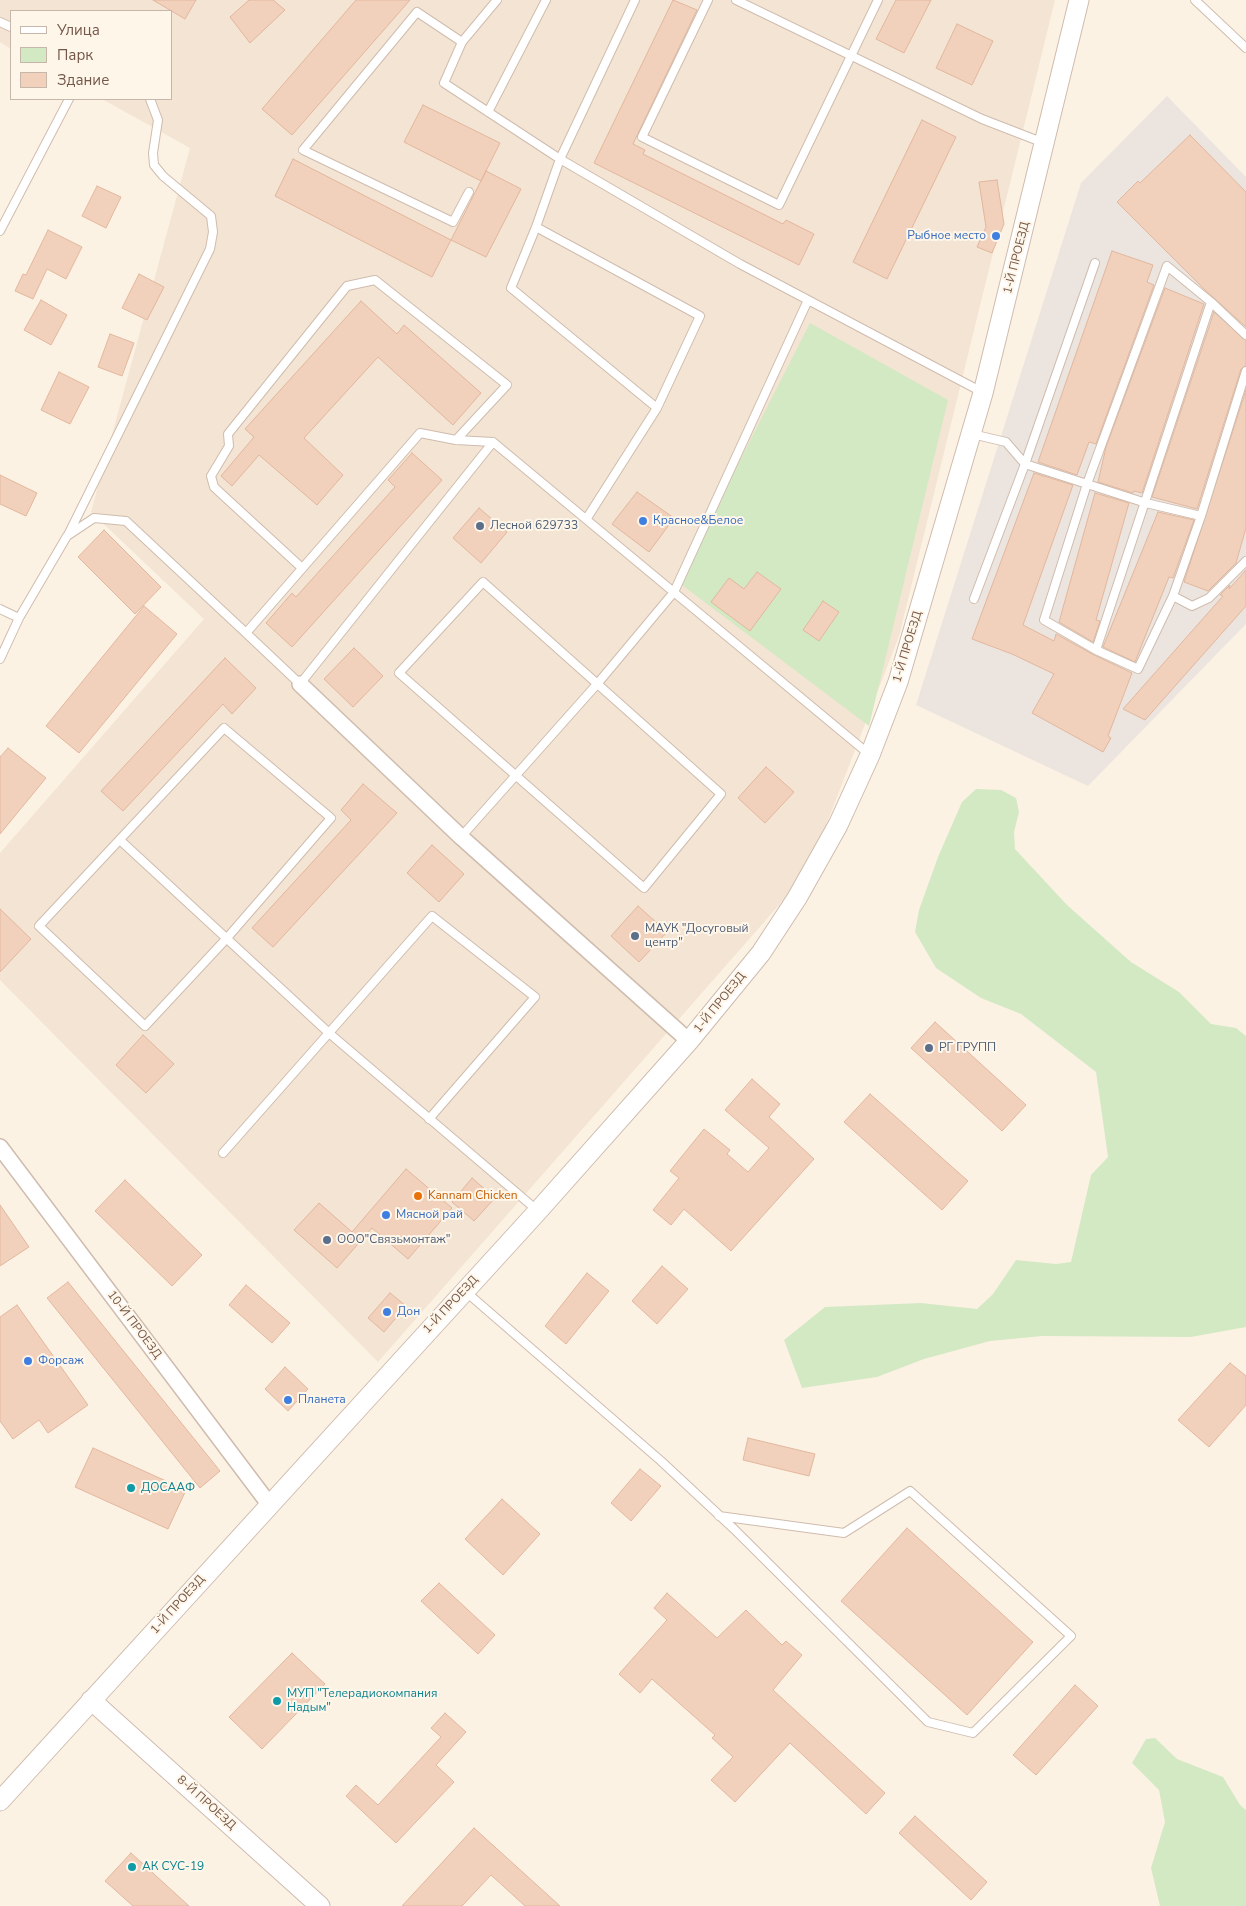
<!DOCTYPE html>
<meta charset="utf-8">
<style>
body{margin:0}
#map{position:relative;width:1246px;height:1906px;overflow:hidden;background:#fcf2e4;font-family:"Nunito Sans",sans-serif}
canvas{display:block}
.legend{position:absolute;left:10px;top:10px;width:162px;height:90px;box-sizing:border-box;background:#fff6ea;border:1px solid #c7b7aa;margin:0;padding:6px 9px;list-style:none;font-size:15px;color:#74584a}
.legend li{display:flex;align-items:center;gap:10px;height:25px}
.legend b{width:25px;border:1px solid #c7b7aa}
</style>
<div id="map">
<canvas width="1246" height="1906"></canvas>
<ul class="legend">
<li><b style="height:6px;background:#fff"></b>Улица</li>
<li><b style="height:14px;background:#d3e9c3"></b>Парк</li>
<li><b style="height:14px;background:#f1d0bc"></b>Здание</li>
</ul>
</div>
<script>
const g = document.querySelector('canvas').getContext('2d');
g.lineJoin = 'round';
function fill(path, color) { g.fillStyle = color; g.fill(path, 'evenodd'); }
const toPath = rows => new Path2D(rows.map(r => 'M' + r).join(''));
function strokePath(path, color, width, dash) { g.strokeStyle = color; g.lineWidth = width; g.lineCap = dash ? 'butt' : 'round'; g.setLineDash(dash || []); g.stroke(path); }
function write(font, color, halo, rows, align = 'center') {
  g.font = font + ' "Nunito Sans",sans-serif'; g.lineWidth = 4; g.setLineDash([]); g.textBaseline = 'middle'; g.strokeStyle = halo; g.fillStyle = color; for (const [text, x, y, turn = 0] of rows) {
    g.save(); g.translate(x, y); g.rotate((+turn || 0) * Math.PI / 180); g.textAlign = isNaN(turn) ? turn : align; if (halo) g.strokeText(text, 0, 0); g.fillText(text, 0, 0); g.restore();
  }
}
const residential = toPath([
 [0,0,1055,0,899,636,808,872,378,1362,0,980,0,853,204,619,91,512,190,148,102,99,171,99,171,11,11,11,11,49,0,42]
]);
const industrial = toPath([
 [1167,96,1246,177,1246,624,1088,786,916,705,1081,183]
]);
const green = toPath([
 [810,323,948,400,869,726,678,582],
 [976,789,1001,790,1016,798,1019,812,1014,832,1015,849,1067,905,1131,962,1179,992,1211,1024,1236,1028,1246,1036,1246,1327,1191,1337,1042,1336,990,1341,924,1359,877,1377,802,1388,784,1340,825,1307,921,1303,977,1309,993,1294,1016,1260,1056,1264,1071,1262,1091,1175,1108,1157,1096,1072,1021,1014,981,998,936,968,915,932,919,910,938,857,962,802],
 [1155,1738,1177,1759,1223,1777,1240,1805,1246,1810,1246,1906,1160,1906,1151,1868,1165,1822,1159,1790,1132,1763,1146,1739]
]);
const building = toPath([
 [153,0,196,0,185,19,153,0],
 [249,0,273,0,285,10,250,43,230,17,249,0],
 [356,0,410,0,292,135,262,109,356,0],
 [673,0,697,10,633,144,645,150,643,154,783,224,786,220,814,234,799,265,594,163,673,0],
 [896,0,931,0,904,53,876,39,896,0],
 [957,24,993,41,972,85,936,68,957,24],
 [423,105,500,143,481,181,404,142,423,105],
 [922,120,956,137,887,279,853,262,922,120],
 [1190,135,1246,192,1246,327,1204,289,1117,202,1138,181,1140,183,1190,135],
 [293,159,451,240,432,277,275,196,293,159],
 [486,171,521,189,486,257,451,240,486,171],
 [997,180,1004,224,992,253,977,247,986,227,979,182,997,180],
 [97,186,121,197,106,228,82,216,97,186],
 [48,230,82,247,66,279,47,269,33,299,15,291,23,274,26,275,48,230],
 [1112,251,1153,265,1147,282,1154,285,1096,444,1089,442,1077,475,1038,462,1112,251],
 [139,274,164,287,147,320,122,308,139,274],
 [1165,288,1204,304,1142,493,1134,491,1133,493,1098,482,1106,447,1165,288],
 [41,300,67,315,51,345,24,330,41,300],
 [361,301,397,334,404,325,481,393,453,425,378,357,304,438,343,475,317,505,259,455,232,486,221,476,254,437,245,429,361,301],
 [1214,312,1246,340,1246,366,1241,369,1197,509,1152,497,1214,312],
 [110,334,134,343,122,376,98,367,110,334],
 [59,372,89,387,70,424,41,410,59,372],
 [1246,390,1246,528,1236,563,1208,591,1184,582,1246,390],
 [412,453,442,480,292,647,266,623,292,593,296,597,395,487,388,480,412,453],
 [1034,473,1073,485,1023,625,1054,641,1056,634,1094,655,1132,673,1108,736,1111,738,1103,752,1032,713,1054,674,1012,654,972,639,1034,473],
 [0,475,37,493,26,516,0,504,0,475],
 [637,492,674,518,649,552,612,524,637,492],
 [1095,493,1129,503,1096,620,1100,621,1093,642,1059,622,1095,493],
 [479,508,507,532,481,563,453,538,479,508],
 [1158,512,1194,520,1173,578,1169,577,1135,662,1103,647,1158,512],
 [104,530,161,587,135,614,78,557,104,530],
 [1246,570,1246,606,1145,720,1123,709,1223,596,1220,595,1230,585,1229,589,1246,570],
 [757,572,781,589,750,631,711,602,729,578,744,589,757,572],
 [823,601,839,612,819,641,803,630,823,601],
 [144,606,177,634,79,753,46,726,144,606],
 [354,648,383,676,353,707,324,679,354,648],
 [225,658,256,688,232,714,223,704,123,811,101,791,225,658],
 [8,748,46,778,0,834,0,757,8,748],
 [766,767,794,792,765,823,738,798,766,767],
 [363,784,397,813,273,947,252,928,351,820,341,810,363,784],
 [432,845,464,874,439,902,407,873,432,845],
 [638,906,667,932,639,962,611,936,638,906],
 [0,909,31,939,0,972,0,909],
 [935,1022,1026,1105,1002,1131,911,1048,935,1022],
 [143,1035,174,1064,146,1093,116,1065,143,1035],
 [752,1079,780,1104,769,1117,814,1159,731,1251,684,1209,671,1225,653,1210,679,1178,670,1171,704,1129,730,1150,727,1154,748,1172,769,1148,725,1110,752,1079],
 [870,1094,968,1181,942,1210,844,1122,870,1094],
 [406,1169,452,1208,408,1259,372,1228,337,1268,294,1230,319,1203,352,1232,406,1169],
 [472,1178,495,1198,474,1221,452,1202,472,1178],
 [125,1180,202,1255,172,1286,95,1211,125,1180],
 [0,1205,29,1247,0,1266,0,1205],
 [662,1266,688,1289,657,1324,632,1301,662,1266],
 [587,1273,609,1291,566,1344,545,1326,587,1273],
 [68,1282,220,1471,200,1488,47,1298,68,1282],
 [246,1285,290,1323,272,1343,229,1305,246,1285],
 [390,1293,406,1306,384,1332,368,1318,390,1293],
 [17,1305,88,1405,48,1433,39,1420,13,1439,0,1421,0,1317,17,1305],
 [1230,1363,1246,1376,1246,1405,1209,1447,1178,1420,1230,1363],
 [285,1367,308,1389,288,1411,265,1389,285,1367],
 [748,1438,815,1454,809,1476,743,1460,748,1438],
 [93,1448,186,1490,168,1529,75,1487,93,1448],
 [640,1469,661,1486,631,1521,611,1503,640,1469],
 [502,1499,540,1534,503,1575,465,1539,502,1499],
 [907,1528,1033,1642,967,1715,841,1601,907,1528],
 [439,1583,495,1635,478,1654,421,1601,439,1583],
 [667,1593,717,1638,746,1610,782,1645,786,1641,802,1655,773,1690,885,1793,866,1814,790,1743,735,1802,711,1780,733,1757,712,1738,715,1735,652,1679,640,1693,619,1674,667,1620,654,1608,667,1593],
 [292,1653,325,1684,262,1749,229,1717,292,1653],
 [1075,1685,1098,1706,1036,1775,1013,1755,1075,1685],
 [445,1713,466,1732,436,1765,454,1782,396,1843,346,1796,356,1785,378,1805,441,1737,431,1728,445,1713],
 [915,1816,987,1882,971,1900,899,1833,915,1816],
 [474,1828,560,1906,525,1906,491,1875,462,1906,402,1906,474,1828],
 [131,1853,189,1906,133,1906,105,1881,131,1853]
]);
const service = toPath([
 [497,0,462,42,444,83,560,159,740,264,982,392],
 [635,0,560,159,536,227,511,288,657,408],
 [708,0,642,137,779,205,878,0],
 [736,0,982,119,1044,143],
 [1195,0,1246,48],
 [0,22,11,27],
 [462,42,417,12,303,150,453,222,469,192],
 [488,112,546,0],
 [536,227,700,316,657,408,587,518],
 [0,231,69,99],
 [1246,335,1211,302,1167,266,1087,484,1044,620,1096,650,1138,669,1173,596,1201,516,1246,371],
 [972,434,1006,442,1025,464,1146,503,1201,516],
 [68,535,210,249,213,232,211,216,163,176,154,165,153,153,158,120,150,99],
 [302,568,214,487,211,476,229,446,228,434,347,286,375,280,507,385,456,440],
 [483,582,721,794,644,888,399,673,483,582],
 [1173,596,1192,606,1209,598,1246,561],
 [974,599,1025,464,1095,263],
 [0,609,19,618],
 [246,633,300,684,493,442],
 [1096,650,1211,302],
 [0,659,19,618,67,536,94,518,126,521,246,633,420,433,456,440,493,442,870,755],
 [224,728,331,818,227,938,145,1026,39,926,224,728],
 [461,837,598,683,674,592,808,300],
 [121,841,329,1033,538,1211],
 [223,1153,432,916,535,997,429,1119],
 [465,1291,661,1461,734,1529,928,1722,973,1733,1071,1636,910,1491,844,1533,719,1516]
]);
const minor = toPath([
 [300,684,461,837,689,1041],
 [0,1147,269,1504]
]);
const tertiary = toPath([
 [91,1700,320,1906],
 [0,1801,538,1211,689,1041,761,953,797,898,838,825,870,755,898,682,983,393,1079,0]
]);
const markers = [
 [996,236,5,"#3f7fe0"],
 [643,521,5,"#3f7fe0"],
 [480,526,5,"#5c6f8a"],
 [635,936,5,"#5c6f8a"],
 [929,1048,5,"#5c6f8a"],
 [418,1196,5,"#e8710a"],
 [386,1215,5,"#3f7fe0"],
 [327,1240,5,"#5c6f8a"],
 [387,1312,5,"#3f7fe0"],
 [28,1361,5,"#3f7fe0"],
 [288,1400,5,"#3f7fe0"],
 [131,1488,5,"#0f9aa8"],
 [277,1701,5,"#0f9aa8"],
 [132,1867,5,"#0f9aa8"]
];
const shopNames = [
 ["Рыбное место",986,236,"right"],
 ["Красное&Белое",653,521],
 ["Мясной рай",396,1215],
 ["Дон",397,1312],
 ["Форсаж",38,1361],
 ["Планета",298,1400]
];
const streetNames = [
 ["1-Й ПРОЕЗД",1017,258,-76],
 ["1-Й ПРОЕЗД",908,647,-73],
 ["1-Й ПРОЕЗД",720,1003,-51],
 ["1-Й ПРОЕЗД",451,1305,-47],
 ["10-Й ПРОЕЗД",134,1325,53],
 ["1-Й ПРОЕЗД",178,1605,-48],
 ["8-Й ПРОЕЗД",206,1803,42]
];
const serviceNames = [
 ["Лесной 629733",490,526],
 ["МАУК \"Досуговый",645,929],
 ["центр\"",645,943],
 ["РГ ГРУПП",939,1048],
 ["ООО\"Связьмонтаж\"",337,1240]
];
const foodNames = [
 ["Kannam Chicken",428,1196]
];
const cultureNames = [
 ["ДОСААФ",141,1488],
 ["МУП \"Телерадиокомпания",287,1694],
 ["Надым\"",287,1708],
 ["АК СУС-19",142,1867]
];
fill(residential, '#f3e4d3');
fill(industrial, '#ece5df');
fill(green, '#d3e9c3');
fill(building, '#f1d0bc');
strokePath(building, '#e3b79d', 1);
strokePath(service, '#cfbcae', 10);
strokePath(minor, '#cfbcae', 18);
strokePath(tertiary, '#cfbcae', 21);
strokePath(service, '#fff', 8);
strokePath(minor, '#fff', 15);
strokePath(tertiary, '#fff', 19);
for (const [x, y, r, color] of markers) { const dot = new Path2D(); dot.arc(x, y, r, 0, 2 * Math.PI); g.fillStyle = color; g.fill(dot); strokePath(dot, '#fff6ea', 2); }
write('12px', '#366cbe', '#fff6ea', shopNames, 'left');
write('12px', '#74584a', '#fff6ea', streetNames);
write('12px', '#4e5e75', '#fff6ea', serviceNames, 'left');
write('12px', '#c56008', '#fff6ea', foodNames, 'left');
write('12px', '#0d838f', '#fff6ea', cultureNames, 'left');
</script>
